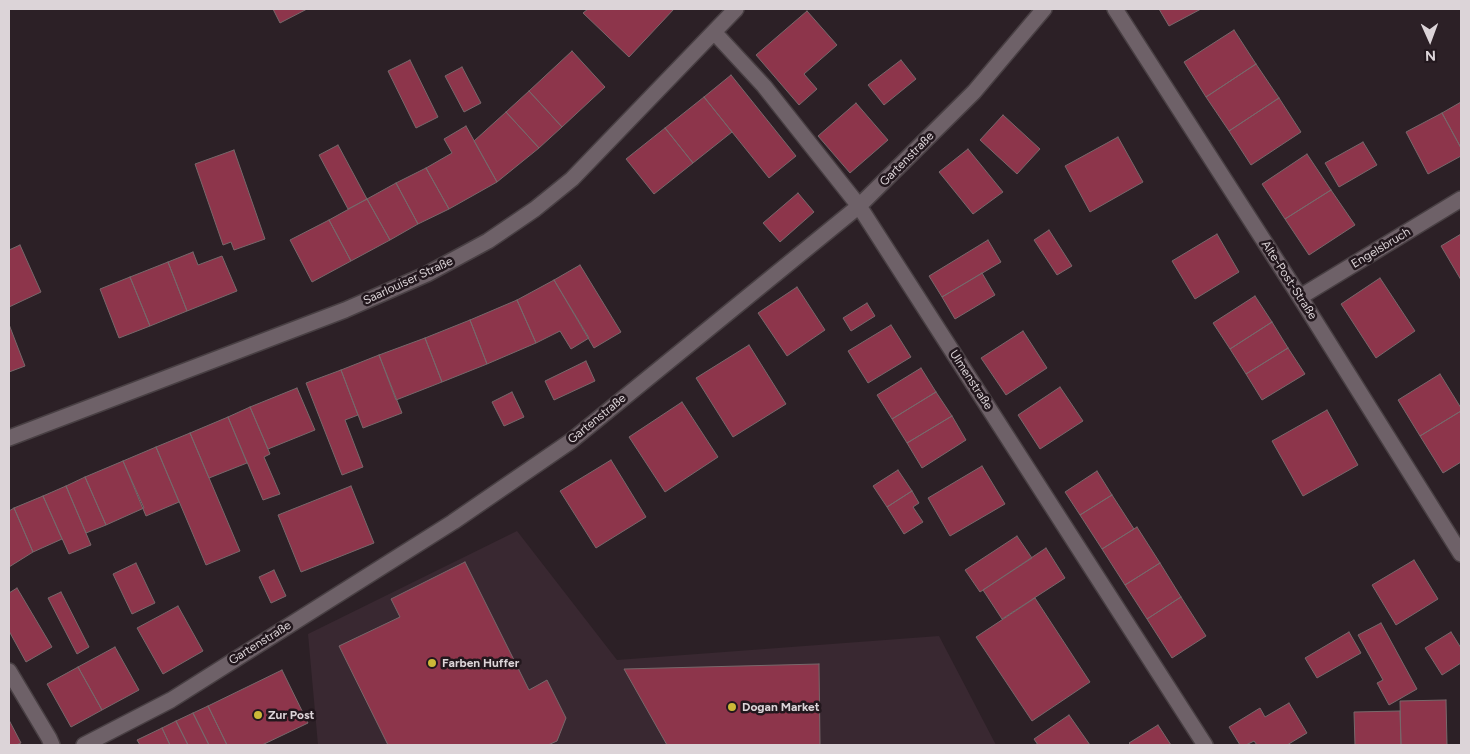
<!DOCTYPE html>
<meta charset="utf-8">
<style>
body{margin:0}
#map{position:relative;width:1470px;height:754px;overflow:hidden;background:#2c2026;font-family:Figtree,sans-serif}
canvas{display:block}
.frame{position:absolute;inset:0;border:10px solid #dcd4d8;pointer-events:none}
.north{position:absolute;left:1405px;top:15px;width:50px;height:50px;-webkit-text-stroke:4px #22171d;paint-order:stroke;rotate:178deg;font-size:14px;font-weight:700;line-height:20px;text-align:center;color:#dcd4d8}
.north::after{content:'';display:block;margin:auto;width:18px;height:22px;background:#dcd4d8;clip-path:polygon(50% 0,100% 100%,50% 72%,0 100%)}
</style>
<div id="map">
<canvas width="1470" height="754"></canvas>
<div class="frame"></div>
<div class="north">N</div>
</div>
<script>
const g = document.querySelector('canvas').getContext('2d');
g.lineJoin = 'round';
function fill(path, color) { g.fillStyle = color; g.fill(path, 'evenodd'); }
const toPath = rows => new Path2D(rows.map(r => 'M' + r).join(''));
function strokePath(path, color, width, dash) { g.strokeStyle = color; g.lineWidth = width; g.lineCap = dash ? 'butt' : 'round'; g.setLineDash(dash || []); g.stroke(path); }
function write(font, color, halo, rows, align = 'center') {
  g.font = font + ' Figtree,sans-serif'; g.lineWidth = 5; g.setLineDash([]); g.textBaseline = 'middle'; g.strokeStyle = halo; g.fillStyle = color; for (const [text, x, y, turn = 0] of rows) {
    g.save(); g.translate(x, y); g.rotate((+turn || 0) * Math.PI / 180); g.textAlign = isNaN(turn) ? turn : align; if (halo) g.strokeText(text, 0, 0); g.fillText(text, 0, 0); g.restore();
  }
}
const built = toPath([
 [517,531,617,660,939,636,996,745,318,745,308,634]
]);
const building = toPath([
 [273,9,307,9,280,23,273,9],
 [588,9,674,9,629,57,583,13,588,9],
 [1159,9,1201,9,1169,26,1159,9],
 [807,11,837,45,804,74,817,89,799,105,756,55,807,11],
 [1234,30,1256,64,1206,97,1184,62,1234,30],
 [572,51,605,87,562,127,529,91,572,51],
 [410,60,438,117,416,128,388,71,410,60],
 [901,60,916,79,884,105,868,85,901,60],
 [1256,64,1279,98,1229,131,1206,97,1256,64],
 [462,67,481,103,464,112,445,76,462,67],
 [731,75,796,156,769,178,704,97,731,75],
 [529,91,562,127,539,148,506,112,529,91],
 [704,97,732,132,693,163,665,128,704,97],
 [1279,98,1301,132,1251,165,1229,131,1279,98],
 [1461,102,1461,148,1442,113,1461,102],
 [856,103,888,140,850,173,818,136,856,103],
 [506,112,539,148,497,182,474,141,506,112],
 [1442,113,1461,148,1461,156,1428,174,1406,132,1442,113],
 [1003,115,1040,149,1017,174,980,140,1003,115],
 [466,126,497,182,449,209,426,168,452,153,444,139,466,126],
 [665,128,693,163,654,194,626,159,665,128],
 [1118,137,1143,182,1090,212,1065,166,1118,137],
 [1363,142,1377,165,1339,187,1325,163,1363,142],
 [338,145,367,199,348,209,319,155,338,145],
 [968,149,1003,192,973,214,939,172,968,149],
 [234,150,265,239,234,250,231,242,223,245,195,164,234,150],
 [1307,154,1331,190,1285,219,1262,184,1307,154],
 [426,168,449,209,418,224,396,183,426,168],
 [396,183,418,224,390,240,367,199,396,183],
 [1331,190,1355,225,1309,255,1285,219,1331,190],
 [798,193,814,212,780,242,763,223,798,193],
 [367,199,390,240,351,261,329,220,367,199],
 [329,220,351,261,312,282,290,240,329,220],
 [1049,230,1072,266,1057,275,1034,240,1049,230],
 [1217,234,1239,272,1195,299,1172,261,1217,234],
 [1461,234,1461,280,1441,246,1461,234],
 [988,240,1001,262,942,297,929,276,988,240],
 [20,245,41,292,9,307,9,250,20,245],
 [193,252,198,265,222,256,237,291,187,311,168,262,193,252],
 [168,262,187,311,150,326,130,277,168,262],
 [580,265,621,332,594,348,554,280,580,265],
 [982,273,995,295,955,319,942,297,982,273],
 [130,277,150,326,119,338,100,289,130,277],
 [1380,278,1415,331,1376,358,1341,304,1380,278],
 [554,280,589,338,571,349,560,331,536,343,517,300,554,280],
 [797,287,825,330,787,356,758,313,797,287],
 [1255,296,1272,322,1230,349,1213,323,1255,296],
 [517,300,536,343,487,364,470,320,517,300],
 [867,303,875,316,851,331,843,318,867,303],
 [470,320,487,364,442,382,425,338,470,320],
 [1272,322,1288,348,1246,374,1230,349,1272,322],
 [891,325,911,357,868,383,848,351,891,325],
 [10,327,25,366,9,372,9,328,10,327],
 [1023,331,1047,368,1006,395,981,358,1023,331],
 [425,338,442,382,396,400,379,355,425,338],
 [749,345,786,404,733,437,696,378,749,345],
 [1288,348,1305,374,1262,400,1246,374,1288,348],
 [379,355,402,413,363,428,341,370,379,355],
 [586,361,595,381,554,400,545,381,586,361],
 [921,368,936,392,892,419,877,395,921,368],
 [341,370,358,415,345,420,363,467,342,475,306,383,341,370],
 [1440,374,1461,408,1461,411,1420,436,1398,400,1440,374],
 [1060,387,1083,421,1040,449,1018,415,1060,387],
 [297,388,315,430,268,449,250,407,297,388],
 [512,392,524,417,504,426,492,402,512,392],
 [936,392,952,416,907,443,892,419,936,392],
 [682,402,718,457,665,492,629,437,682,402],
 [250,407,270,454,264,457,280,494,263,500,228,417,250,407],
 [1327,410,1358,465,1303,496,1272,441,1327,410],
 [1461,411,1461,462,1443,473,1420,436,1461,411],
 [952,416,966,440,922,468,907,443,952,416],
 [228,417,247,463,209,478,190,433,228,417],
 [190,433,240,551,206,565,156,447,190,433],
 [156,447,179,502,146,516,123,461,156,447],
 [611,460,646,517,596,548,560,491,611,460],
 [123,461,144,508,106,525,85,477,123,461],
 [982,466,1005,504,950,536,928,498,982,466],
 [898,470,912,491,887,507,873,486,898,470],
 [1097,471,1112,495,1080,515,1065,492,1097,471],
 [85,477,106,525,86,533,66,486,85,477],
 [66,486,91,545,69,554,43,496,66,486],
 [351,486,374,543,301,572,278,515,351,486],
 [912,491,919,503,913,507,923,522,904,534,887,507,912,491],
 [1112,495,1134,529,1102,549,1080,515,1112,495],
 [43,496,62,539,33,552,14,508,43,496],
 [14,508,33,552,9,567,9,511,14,508],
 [1137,527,1160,563,1125,585,1102,549,1137,527],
 [1017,536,1032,558,980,592,965,570,1017,536],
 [1046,548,1065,578,1002,619,983,590,1046,548],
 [1414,560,1438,599,1396,625,1372,585,1414,560],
 [465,562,529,690,547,680,566,718,557,741,548,745,388,745,339,646,400,617,391,599,465,562],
 [136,563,155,603,132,614,113,574,136,563],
 [1160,563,1181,597,1147,619,1125,585,1160,563],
 [274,570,286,596,271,603,259,577,274,570],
 [17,588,52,647,26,662,9,631,9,593,17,588],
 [61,592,89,647,77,654,48,598,61,592],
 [1181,597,1206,636,1172,658,1147,619,1181,597],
 [1035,598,1090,682,1032,721,976,637,1035,598],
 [178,606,203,651,163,674,137,628,178,606],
 [1381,623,1417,689,1389,705,1377,683,1383,680,1358,635,1381,623],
 [1349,632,1361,653,1317,678,1305,658,1349,632],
 [1451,632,1461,648,1461,663,1442,675,1425,648,1451,632],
 [115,647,139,690,102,710,78,667,115,647],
 [819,664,820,745,667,745,624,669,819,664],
 [78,667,102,710,71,727,47,684,78,667],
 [282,670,308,723,262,745,227,745,208,706,282,670],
 [1446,700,1447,745,1401,745,1400,701,1446,700],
 [1289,703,1307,733,1287,745,1257,745,1254,741,1246,745,1240,745,1229,727,1260,708,1265,717,1289,703],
 [208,706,227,745,209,745,193,713,208,706],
 [1400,711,1401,745,1355,745,1354,712,1400,711],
 [193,713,209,745,188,745,176,721,193,713],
 [1069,715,1090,745,1038,745,1034,739,1069,715],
 [9,720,21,743,16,745,9,745,9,720],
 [176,721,188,745,170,745,162,728,176,721],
 [1158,725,1171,745,1131,745,1129,743,1158,725],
 [162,728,170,745,140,745,137,740,162,728]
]);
const street = toPath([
 [1115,9,1300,297,1461,554],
 [714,32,764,86,859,206,1205,745],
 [1300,297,1461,199],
 [9,438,345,310,427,274,488,241,535,209,572,179,736,9],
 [9,671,49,738,52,745],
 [84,745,171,700,453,522,571,441,859,206,974,92,1044,9]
]);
const markers = [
 [432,663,5,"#ccb938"],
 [732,707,5,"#ccb938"],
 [258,715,5,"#ccb938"]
];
const streetNames = [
 ["Gartenstraße",907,159,-45],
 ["Engelsbruch",1381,248,-31],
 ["Alte-Post-Straße",1289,280,57],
 ["Saarlouiser Straße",408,281,-25],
 ["Ulmenstraße",971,380,57],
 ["Gartenstraße",597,419,-39],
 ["Gartenstraße",260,643,-32]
];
const poiNames = [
 ["Farben Huffer",442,663],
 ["Dogan Market",742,707],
 ["Zur Post",268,715]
];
fill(built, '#392831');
fill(building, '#8d354b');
strokePath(building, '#78686b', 1);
strokePath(street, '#483f43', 18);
strokePath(street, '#6e6168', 15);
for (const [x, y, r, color] of markers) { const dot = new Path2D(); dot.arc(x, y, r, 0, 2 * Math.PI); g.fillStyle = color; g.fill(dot); strokePath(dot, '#22171d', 2); }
write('12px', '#dcd4d8', '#22171d', streetNames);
write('bold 12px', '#dcd4d8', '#22171d', poiNames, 'left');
</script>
